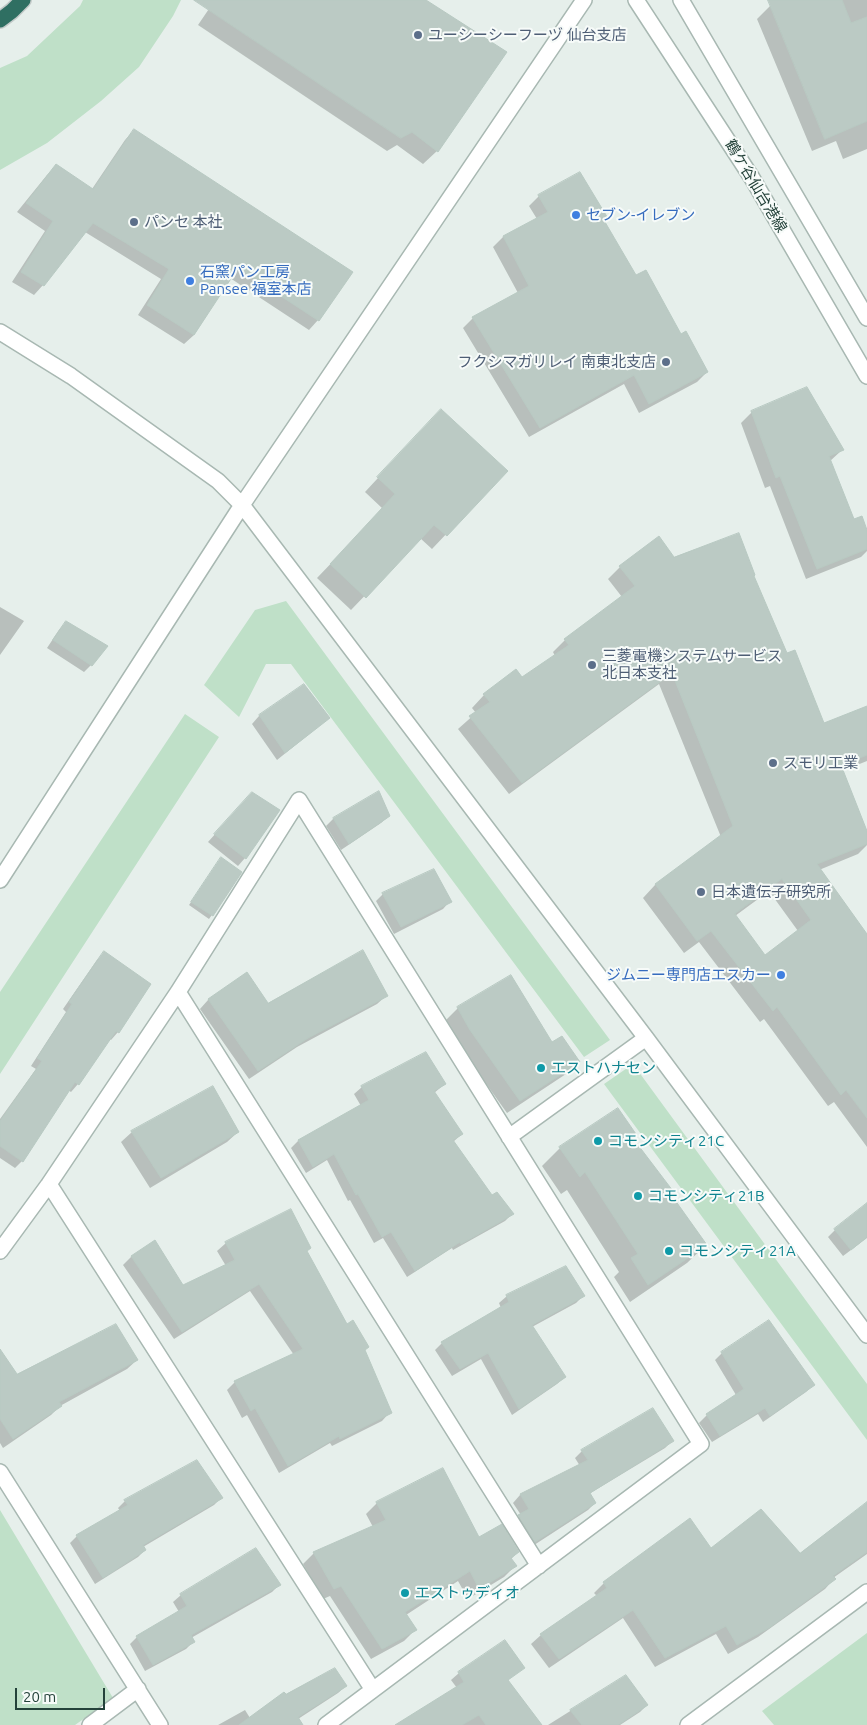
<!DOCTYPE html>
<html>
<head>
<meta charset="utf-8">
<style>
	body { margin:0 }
	#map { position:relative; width:867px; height:1725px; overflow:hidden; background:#e6efeb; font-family:Ubuntu,sans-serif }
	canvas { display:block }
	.scale { position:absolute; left:15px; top:1688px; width:90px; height:22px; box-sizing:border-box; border:2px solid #24423a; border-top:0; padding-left:6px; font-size:15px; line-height:18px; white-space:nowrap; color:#24423a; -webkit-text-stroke:4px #f7fbf9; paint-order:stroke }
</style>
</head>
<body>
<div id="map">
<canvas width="867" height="1725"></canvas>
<div class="scale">20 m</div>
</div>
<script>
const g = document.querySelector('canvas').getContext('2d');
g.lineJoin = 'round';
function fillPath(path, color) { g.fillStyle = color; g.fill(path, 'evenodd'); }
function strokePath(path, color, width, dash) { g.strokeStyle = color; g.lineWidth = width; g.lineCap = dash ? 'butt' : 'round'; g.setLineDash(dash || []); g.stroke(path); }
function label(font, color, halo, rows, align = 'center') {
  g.font = font + ' Ubuntu,"Noto Sans JP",sans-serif'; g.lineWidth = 4; g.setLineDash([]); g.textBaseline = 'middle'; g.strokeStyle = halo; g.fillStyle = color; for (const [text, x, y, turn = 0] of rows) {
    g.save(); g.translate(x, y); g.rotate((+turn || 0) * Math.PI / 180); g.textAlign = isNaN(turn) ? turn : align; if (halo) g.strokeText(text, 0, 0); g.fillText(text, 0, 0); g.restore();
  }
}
fillPath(new Path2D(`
	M83,0H181L173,16L139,67L101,101L47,143L0,170V68L27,56L80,6Z
	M286,601L610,1040L584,1057L291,664H266L239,717L204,685L255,610Z
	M185,714L219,737L0,1074V992Z
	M633,1064L867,1384V1440L604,1084Z
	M0,1510L113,1698L75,1725H0Z
	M867,1633V1725H774L762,1711Z`), '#bfe0c8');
fillPath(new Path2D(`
	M215,0H424L437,151L423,164L397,145L387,151L198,25Z
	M770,0H867V149L843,159L836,141L812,151L757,19L771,5Z
	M134,130L318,320L309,330L230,278L194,335L184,344L138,315L161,279L85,232L43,285L34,295L12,282L45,231L17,212L47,175L56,166L92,189L125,140Z
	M539,196L607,220L604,223L636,277L707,372L697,382L639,413L624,384L529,437L463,328L473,318L518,293L493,247L503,237L537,219L529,206Z
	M752,412L842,450L829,462L853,521L867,533V551L861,557L806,579L770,486L765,488L741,423Z
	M427,425L506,471L432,549L420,538L351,610L317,578L383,509L365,492Z
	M674,558L753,576L786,654L823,724L867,707V761L842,771L867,834V845L858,854L819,870L867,936V1147L834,1102L828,1106L764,1019L760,1022L699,942L684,953L643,898L655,885L721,837L659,684L509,794L458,729L476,713L472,708L484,695L515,671L522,679L555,656L553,652L565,640L622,597L608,579L620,567ZM769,891L798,931L765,957L735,916Z
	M0,607L24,621L0,655Z
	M66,622L91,665L84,672L47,648L59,630Z
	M304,686L329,718L277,760L252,724L259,716Z
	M245,801L279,811L245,858L238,866L208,842Z
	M389,816L381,823L341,850L326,826L333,819Z
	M218,862L241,873L209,919L189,905Z
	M383,894L450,901L443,909L394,934L376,901Z
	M104,953L118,1032L111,1040L110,1039L78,1084L71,1092L68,1090L22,1161L15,1168L0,1158V1119L36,1069L31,1066L66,1012L63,1009L97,960Z
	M247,974L267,1005L386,996L377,1004L297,1047L249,1079L200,1009L208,1000Z
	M510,977L552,1043L578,1062L566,1074L507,1113L457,1043L445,1021L458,1008Z
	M445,1084L434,1093L462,1134L453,1142L492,1197L512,1214L505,1221L453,1250L452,1248L407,1277L383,1238L374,1243L350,1200L348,1201L327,1160L306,1173L291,1148L298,1141L361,1106L354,1094L362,1087Z
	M132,1132H238L227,1142L150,1188L121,1142Z
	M630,1138L706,1245L687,1263L630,1302L614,1277L619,1272L567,1190L561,1194L542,1166L560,1148Z
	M867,1207V1238L843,1256L828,1237L835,1230Z
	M154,1242L183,1287L226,1266L217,1251L226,1243L306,1252L346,1325L364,1350L390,1412L382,1421L332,1446L330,1443L279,1473L247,1415L242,1418L227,1390L235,1382L294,1355L250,1291L174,1339L123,1265L131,1257Z
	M507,1296H583L576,1303L532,1327L565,1377L557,1384L512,1415L481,1359L452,1376L435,1350L442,1343L501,1308L499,1303Z
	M0,1351L17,1376L137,1360L127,1369L60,1406L51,1415L3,1448L0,1443Z
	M722,1353L813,1385L806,1392L763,1422L758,1414L712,1442L699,1423L707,1415L736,1395L715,1360Z
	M672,1441L665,1448L589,1494L595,1503L588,1510L528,1549L511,1523L521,1515L513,1503L520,1495L580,1466L575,1458L582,1451Z
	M221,1498L214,1505L143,1547L145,1550L138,1557L95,1584L70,1543L77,1536L120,1511L118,1508L125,1501Z
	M377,1503L518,1552L511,1559L515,1566L504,1577L468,1599L458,1581L406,1615L415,1630L404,1641L371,1659L330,1596L323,1599L303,1564L314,1553L373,1527L366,1514Z
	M867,1504V1554L833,1578L834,1579L825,1589L758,1637L728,1654L716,1634L655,1667L623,1618L549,1668L531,1644L541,1635L597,1596L594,1593L604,1583L690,1520L710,1550L800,1554Z
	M279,1585L272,1592L191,1638L193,1642L186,1649L145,1671L130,1644L137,1637L179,1612L173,1602L181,1595Z
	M523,1667L507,1681L540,1725H399L457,1688L451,1680L459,1673Z
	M626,1676L647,1705L640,1712L620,1725H548Z
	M346,1686L338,1693L298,1719L297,1725H218L245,1710L250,1718L285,1696Z`), '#0003');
const building = new Path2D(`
	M194,0H426L507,52L438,152L412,132L401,138Z
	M768,0H842L851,23L867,17V121L825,139Z
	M134,129L353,272L319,321L238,268L194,335L147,305L169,269L93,223L44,286L21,272L53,221L26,203L56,164L93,189Z
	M580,172L609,220L605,222L636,275L646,270L681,334L686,331L708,372L649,404L634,375L540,428L472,317L529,286L503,236L548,212L538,195Z
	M807,387L844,450L829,456L854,519L862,516L867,530V549L817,569L780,476L776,478L751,411Z
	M441,409L508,471L447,536L434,525L366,598L330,564L395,494L377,477Z
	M739,533L755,575L754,576L787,653L795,650L824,723L867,706V755L841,765L867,831V844L817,864L867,934V1118L846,1090L841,1095L777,1007L773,1011L711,931L697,941L655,884L733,826L672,673L522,783L469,716L490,702L483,694L516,669L522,677L569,645L564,639L635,586L619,566L659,536L674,557ZM782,879L811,920L765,955L735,914Z
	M66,621L108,646L92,666L53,640Z
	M304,684L330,718L285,753L259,715Z
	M379,791L390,816L349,844L333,818Z
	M252,792L280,810L246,859L214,834Z
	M221,857L242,872L213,916L191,902Z
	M434,869L452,902L401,927L382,893Z
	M363,950L388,996L308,1038L258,1071L208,999L247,972L268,1003Z
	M104,951L151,984L119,1033L116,1031L79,1085L75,1082L23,1162L0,1146V1121L42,1061L37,1058L72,1004L69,1002Z
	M511,975L552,1042L562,1036L580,1062L520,1101L470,1030L457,1007Z
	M426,1052L446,1084L434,1091L463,1134L453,1140L492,1195L497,1192L514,1214L461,1244L460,1242L415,1271L391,1232L382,1237L358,1194L356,1195L334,1154L313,1167L298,1140L369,1100L361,1086Z
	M213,1086L239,1132L161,1178L131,1131Z
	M618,1108L636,1134L632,1137L673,1191L670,1193L707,1245L648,1285L631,1258L638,1254L585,1172L580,1177L559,1147Z
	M867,1203V1237L851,1250L834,1229Z
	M291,1209L311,1248L307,1251L347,1324L353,1320L369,1347L365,1350L392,1413L340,1439L339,1436L288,1466L255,1408L251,1411L234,1381L303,1349L259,1284L182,1332L131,1256L155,1240L183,1285L235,1260L225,1242Z
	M566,1266L585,1296L532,1325L566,1377L519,1409L488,1353L460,1369L441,1342L509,1302L506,1295Z
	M769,1320L815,1385L770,1416L765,1408L720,1436L706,1414L744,1389L721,1352Z
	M116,1324L138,1360L59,1402L62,1406L13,1439L0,1419V1349L17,1374Z
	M653,1408L674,1441L590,1493L596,1503L535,1542L518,1515L529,1509L520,1494L588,1460L581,1450Z
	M197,1460L223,1498L143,1545L146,1550L103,1578L76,1535L128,1505L124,1500Z
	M443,1468L479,1537L502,1524L519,1552L511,1558L517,1566L479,1589L470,1571L405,1612L417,1630L382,1649L341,1586L334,1589L313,1552L386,1520L376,1502Z
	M867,1502V1552L833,1576L836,1579L769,1628L737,1645L726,1626L665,1658L633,1610L559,1659L540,1634L607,1588L603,1582L690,1518L711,1548L761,1509L800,1553Z
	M256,1548L281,1585L191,1635L195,1642L153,1665L136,1636L187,1606L180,1594Z
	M505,1640L525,1668L508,1680L542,1725H486L479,1715L462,1725H395L464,1682L458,1672Z
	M335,1668L347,1686L298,1717L303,1725H239L284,1692L286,1694Z
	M626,1675L648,1705L618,1725H582L570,1710Z`);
fillPath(building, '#bbcac4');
strokePath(building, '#b8c9c2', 1);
const minor = new Path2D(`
	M636,0L752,178L867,376
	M681,0L867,318
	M0,332L71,376L218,481L242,505L646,1038L867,1335
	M0,880L242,505L584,0
	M178,992L539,1566
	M509,1137L646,1038
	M49,1184L373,1690
	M0,1251L49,1184L178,992L299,800L701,1444L326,1725
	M0,1472L160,1725
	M90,1725L138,1689
	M688,1725L867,1592`);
const highway = new Path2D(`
	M0,20L12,11L23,0`);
strokePath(minor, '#a8b8b2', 18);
strokePath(highway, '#c2cac8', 18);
strokePath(minor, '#fff', 15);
strokePath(highway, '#2f6f62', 15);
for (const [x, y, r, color] of [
	[418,35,5,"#5c6f8a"],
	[576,215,5,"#3f7fe0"],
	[134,222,5,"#5c6f8a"],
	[190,281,5,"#3f7fe0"],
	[666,362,5,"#5c6f8a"],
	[592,665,5,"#5c6f8a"],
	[773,763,5,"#5c6f8a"],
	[701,892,5,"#5c6f8a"],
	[781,975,5,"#3f7fe0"],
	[541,1068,5,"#0f9aa8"],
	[598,1141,5,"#0f9aa8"],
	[638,1196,5,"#0f9aa8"],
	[669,1251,5,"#0f9aa8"],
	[405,1593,5,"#0f9aa8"]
]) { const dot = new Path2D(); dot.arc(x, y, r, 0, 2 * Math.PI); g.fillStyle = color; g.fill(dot); strokePath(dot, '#f7fbf9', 2); }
label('15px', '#4e5e75', '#f7fbf9', [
	["ユーシーシーフーヅ 仙台支店",428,35],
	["パンセ 本社",144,222],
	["フクシマガリレイ 南東北支店",656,362,"right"],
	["三菱電機システムサービス",602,656],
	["北日本支社",602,673],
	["スモリ工業",783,763],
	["日本遺伝子研究所",711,892]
], 'left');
label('15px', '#24423a', '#f7fbf9', [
	["鶴ケ谷仙台港線",756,186,59]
]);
label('15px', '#366cbe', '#f7fbf9', [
	["セブン-イレブン",586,215],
	["石窯パン工房",200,272],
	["Pansee 福室本店",200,289],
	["ジムニー専門店エスカー",771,975,"right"]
], 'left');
label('15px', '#0d838f', '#f7fbf9', [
	["エストハナセン",551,1068],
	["コモンシティ21C",608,1141],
	["コモンシティ21B",648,1196],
	["コモンシティ21A",679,1251],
	["エストゥディオ",415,1593]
], 'left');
</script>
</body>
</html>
